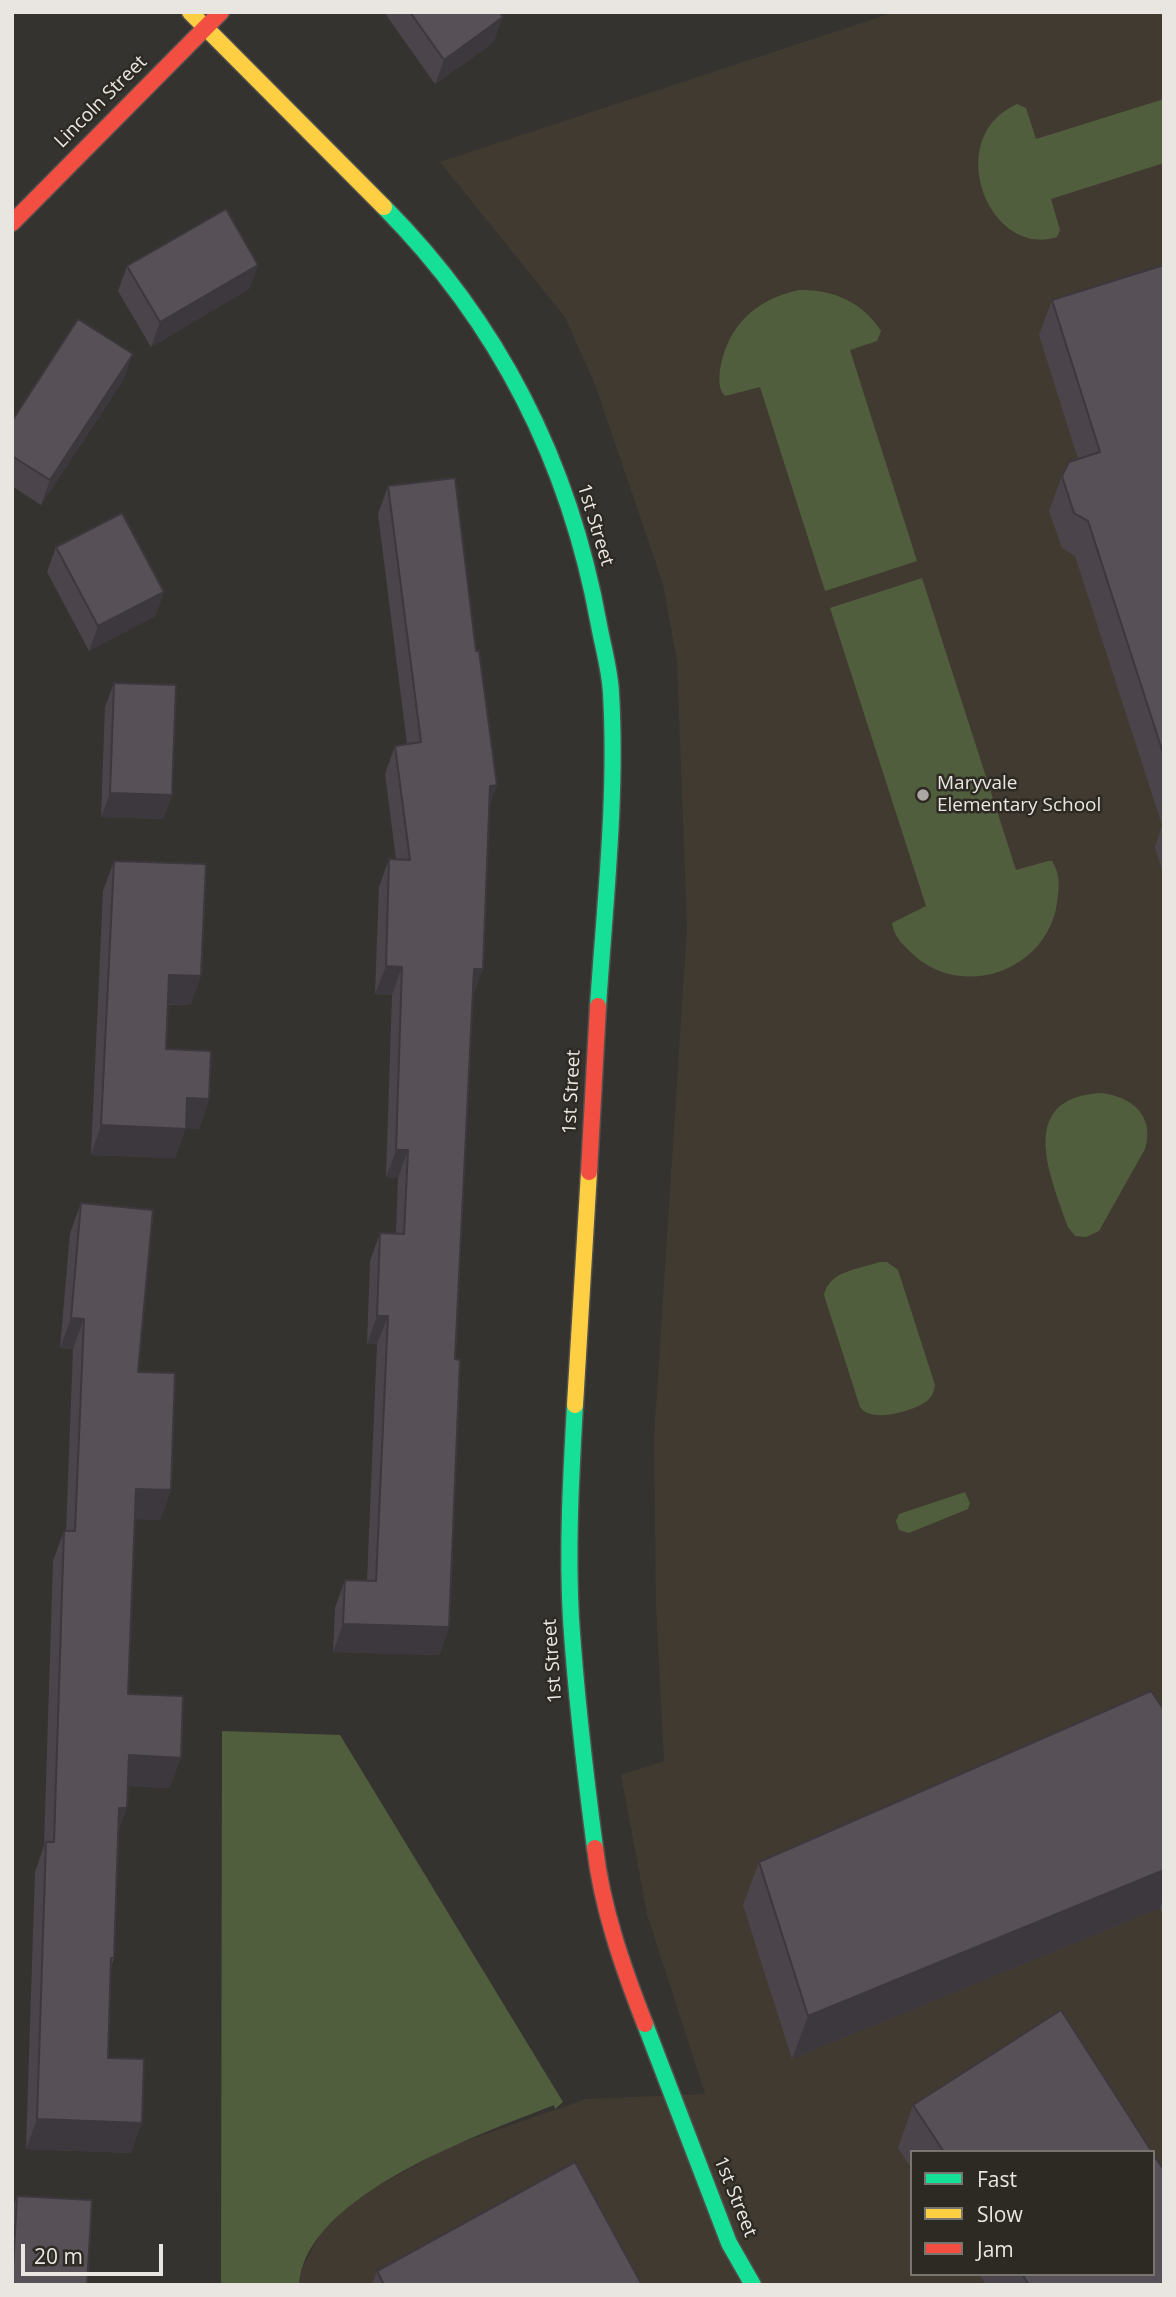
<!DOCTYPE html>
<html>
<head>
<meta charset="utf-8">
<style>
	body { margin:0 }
	#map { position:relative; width:1176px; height:2297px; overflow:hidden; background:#353330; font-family:"Open Sans",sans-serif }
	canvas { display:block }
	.frame { position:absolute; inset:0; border:14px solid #e9e6e2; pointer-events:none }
	.legend { position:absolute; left:910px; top:2150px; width:245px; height:126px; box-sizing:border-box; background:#2d2a24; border:2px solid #787570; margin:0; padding:9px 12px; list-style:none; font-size:21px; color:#e9e6e2 }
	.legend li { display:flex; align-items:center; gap:14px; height:35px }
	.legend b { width:35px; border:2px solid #787570 }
	.scale { position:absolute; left:21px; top:2244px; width:142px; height:32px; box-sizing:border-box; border:4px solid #e9e6e2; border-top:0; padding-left:9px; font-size:21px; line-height:24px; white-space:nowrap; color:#e9e6e2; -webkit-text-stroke:5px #2d2a24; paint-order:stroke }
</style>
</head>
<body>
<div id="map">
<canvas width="1176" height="2297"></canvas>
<div class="frame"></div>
<ul class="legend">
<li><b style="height:9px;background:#16e098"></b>Fast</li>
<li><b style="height:9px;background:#ffcf43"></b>Slow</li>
<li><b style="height:9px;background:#f24e42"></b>Jam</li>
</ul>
<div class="scale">20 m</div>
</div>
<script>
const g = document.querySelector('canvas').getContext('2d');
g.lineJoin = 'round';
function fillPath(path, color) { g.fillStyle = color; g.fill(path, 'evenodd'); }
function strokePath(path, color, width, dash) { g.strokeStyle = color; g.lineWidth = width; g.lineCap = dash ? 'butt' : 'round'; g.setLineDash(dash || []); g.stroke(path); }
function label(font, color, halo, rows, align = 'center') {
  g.font = font + ' "Open Sans",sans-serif'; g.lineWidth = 5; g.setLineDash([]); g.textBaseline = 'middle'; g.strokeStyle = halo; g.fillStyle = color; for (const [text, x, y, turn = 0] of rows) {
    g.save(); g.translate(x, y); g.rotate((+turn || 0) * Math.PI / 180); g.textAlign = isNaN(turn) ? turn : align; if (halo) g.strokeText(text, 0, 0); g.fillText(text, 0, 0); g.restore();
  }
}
fillPath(new Path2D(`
	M895,12H1164V2285H299L300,2272L321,2233L355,2198L451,2146L586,2099L705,2094L647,1914L621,1775L664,1761L656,1606L654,1438L687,928L677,661L663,584L596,387L565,317L440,162ZM912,2152H1153V2274H912Z`), '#413a30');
fillPath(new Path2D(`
	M1164,99V163L1051,199L1060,230L1057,237C989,259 941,138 1017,104L1026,108L1036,139Z
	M799,290C832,289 863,302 881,331L877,341L850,350L917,561L825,591L760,387L725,396C718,389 719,379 720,370C727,326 756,299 799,290Z
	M922,578L1016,870L1048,861H1052C1061,875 1059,888 1057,903C1048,968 967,1000 916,957C905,947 894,938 892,923L926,906L830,608Z
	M1102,1093C1133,1097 1155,1117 1145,1149L1099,1231L1086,1237L1075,1236L1068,1227C1051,1178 1014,1097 1102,1093Z
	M880,1262H887L898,1270L935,1385C934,1391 933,1395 928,1400C915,1411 871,1424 860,1407L824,1295C829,1271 859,1269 880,1262Z
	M965,1492L970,1503L968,1509L909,1533L899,1530L896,1521L899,1514Z
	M222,1731L340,1735L563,2102L555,2109L554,2105C482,2134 305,2194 299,2285H221Z`), '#515e3d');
const fast = new Path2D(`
	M384,207C499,323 570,465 599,625C603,647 610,670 611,693C617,797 605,902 598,1006
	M575,1405C571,1476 567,1548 571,1619C576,1696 585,1772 595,1848
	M645,2024L729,2243L753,2285`);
const slow = new Path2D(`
	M190,12L384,207
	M575,1405L589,1172`);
const jam = new Path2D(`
	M12,223L221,12
	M589,1172L598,1006
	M595,1848C602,1908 623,1968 645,2024`);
strokePath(fast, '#52504d', 19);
strokePath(slow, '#52504d', 19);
strokePath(jam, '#52504d', 19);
strokePath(fast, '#16e098', 16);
strokePath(slow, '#ffcf43', 16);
strokePath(jam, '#f24e42', 16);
fillPath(new Path2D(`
	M384,12H499L494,42L435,84Z
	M258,265L249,289L151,347L118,291L127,266Z
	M1164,265V877L1155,847L1162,825L1075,556L1062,548L1049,511L1062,476L1078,459L1039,335L1052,300Z
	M124,379L41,505L12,486V421Z
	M388,486L476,651L497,785L489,806L473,997L455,1359L449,1627L439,1655L333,1652L335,1608L345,1580L367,1581L377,1344H367L370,1261L380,1233L396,1234L398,1178L386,1177L392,995L375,994L379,887L389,859H396L385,774L395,746L407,744L378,514Z
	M56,547L164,592L155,616L89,651L47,572Z
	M114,683L172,795L163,819L101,817L105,707Z
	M114,861L191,1005H168L166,1049L209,1099L199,1129L186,1128L175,1158L91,1155L103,891Z
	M81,1203L138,1372L171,1490L160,1520L135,1519L128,1694L170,1788L128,1786L119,1831L114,1958L111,1968L108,2058L131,2153L26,2149L35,1872L44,1846L53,1561L64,1531H66L73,1349L60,1348L70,1233Z
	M1164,1710V1918L1160,1908L792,2059L743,1905L759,1862Z
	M913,2105L1152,2152H912V2169L898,2148Z
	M17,2196L12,2285V2210Z
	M377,2271L642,2285H372Z
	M979,2274H1153L1164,2285H986Z`), '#4b454b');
fillPath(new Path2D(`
	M503,17L494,42L435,84L444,60Z
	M258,265L249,289L151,347L160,322Z
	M133,354L124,379L41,505L50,480Z
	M164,592L155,616L89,651L98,626Z
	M497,785L487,813L490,786Z
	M110,793L172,795L163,819L101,817Z
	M386,966L402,967L392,995L375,994Z
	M474,969H483L473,997Z
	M169,975L201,976L191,1005L159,1004Z
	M187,1098L209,1099L199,1129L177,1128Z
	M101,1125L186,1129L175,1158L91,1155Z
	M396,1150H408L398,1178L386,1177Z
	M377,1316H388L377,1344H367Z
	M71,1318L84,1319L73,1349L60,1348Z
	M136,1489L171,1490L160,1520L125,1519Z
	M343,1624L449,1627L439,1655L333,1652Z
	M129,1755L181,1758L170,1788L118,1786Z
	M119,1808H127L116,1838Z
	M1164,1870V1897L1160,1908L792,2059L808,2016Z
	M37,2119L142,2123L131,2153L26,2149Z`), '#3d383d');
const building = new Path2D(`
	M410,12H499L503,17L444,60Z
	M226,209L258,265L160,322L127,266Z
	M1164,265V756L1088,521L1074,513L1062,476L1069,462L1100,452L1052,300Z
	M78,319L133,354L50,480L12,456V421Z
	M455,478L476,651H479L497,785L490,786L483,969H474L455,1359L460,1360L449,1627L343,1624L345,1580L376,1581L388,1316H377L380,1233L404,1234L408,1150H396L402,967L386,966L389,859L410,860L395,746L421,742L388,486Z
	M122,513L164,592L98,626L56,547Z
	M114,683L176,685L172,795L110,793Z
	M114,861L206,864L201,976L169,975L166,1049L211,1051L209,1099L187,1098L186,1129L101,1125Z
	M81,1203L153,1210L138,1372L175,1373L171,1490L136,1489L128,1694L183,1696L181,1758L129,1755L127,1808H119L114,1958H111L108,2058L144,2059L142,2123L37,2119L46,1842H54L64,1531H75L84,1319L71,1318Z
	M1151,1691L1164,1710V1870L808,2016L759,1862Z
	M1061,2010L1152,2152H944L913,2105Z
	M1153,2154L1164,2170V2285H1029L1022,2274H1153Z
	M575,2162L642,2285H384L377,2271Z
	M17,2196L92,2200L87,2285H12Z`);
fillPath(building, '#575057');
strokePath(building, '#3d383d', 2);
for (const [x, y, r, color] of [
	[923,795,7,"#aaa7a4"]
]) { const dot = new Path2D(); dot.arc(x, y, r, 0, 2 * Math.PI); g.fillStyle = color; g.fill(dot); strokePath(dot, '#2d2a24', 2.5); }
label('19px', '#e9e6e2', '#2d2a24', [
	["Lincoln Street",101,102,-45],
	["1st Street",595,525,73],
	["1st Street",572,1092,-87],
	["1st Street",553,1661,-94],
	["1st Street",735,2197,68]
]);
label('19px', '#e9e6e2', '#2d2a24', [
	["Maryvale",937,784],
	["Elementary School",937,806]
], 'left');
</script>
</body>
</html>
